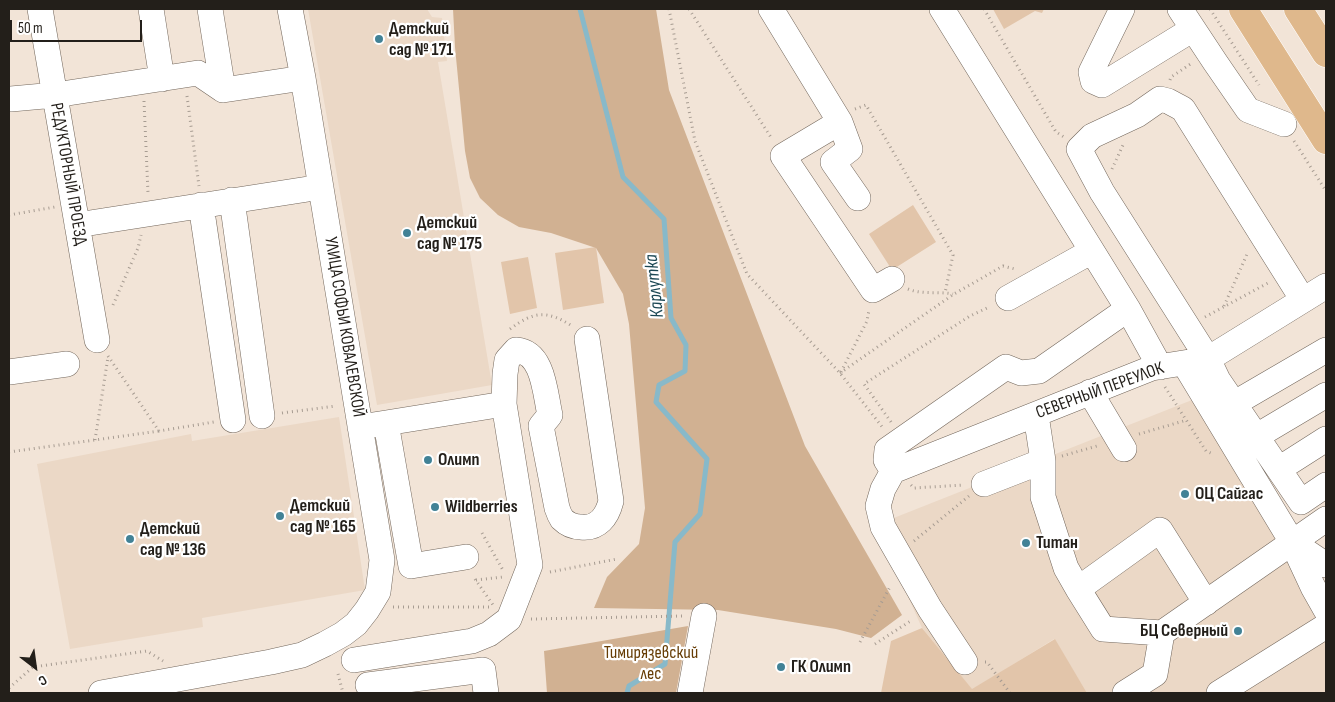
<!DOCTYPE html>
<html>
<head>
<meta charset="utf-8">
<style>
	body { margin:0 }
	#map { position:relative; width:1335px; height:702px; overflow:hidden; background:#f2e4d7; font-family:"Sofia Sans Condensed",sans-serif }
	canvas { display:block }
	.frame { position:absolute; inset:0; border:10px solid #231f1a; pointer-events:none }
	.north { position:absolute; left:10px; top:642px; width:50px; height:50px; -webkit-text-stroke:4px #fff; paint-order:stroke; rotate:150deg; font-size:14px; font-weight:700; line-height:20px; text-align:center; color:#231f1a }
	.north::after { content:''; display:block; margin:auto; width:18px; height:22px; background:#231f1a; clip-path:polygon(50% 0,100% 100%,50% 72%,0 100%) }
	.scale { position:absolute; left:10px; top:20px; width:132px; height:22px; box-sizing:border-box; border:2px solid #231f1a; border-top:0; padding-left:6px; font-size:15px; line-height:18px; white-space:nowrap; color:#231f1a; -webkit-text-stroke:4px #fff; paint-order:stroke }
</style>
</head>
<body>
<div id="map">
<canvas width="1335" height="702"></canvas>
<div class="frame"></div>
<div class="north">С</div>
<div class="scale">50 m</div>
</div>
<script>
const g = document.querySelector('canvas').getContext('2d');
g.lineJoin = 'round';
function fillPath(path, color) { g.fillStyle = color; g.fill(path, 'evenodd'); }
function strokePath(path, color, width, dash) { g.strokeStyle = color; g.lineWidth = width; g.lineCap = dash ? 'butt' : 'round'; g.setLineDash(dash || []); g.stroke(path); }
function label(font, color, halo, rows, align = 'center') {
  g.font = font + ' "Sofia Sans Condensed",sans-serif'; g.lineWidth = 4.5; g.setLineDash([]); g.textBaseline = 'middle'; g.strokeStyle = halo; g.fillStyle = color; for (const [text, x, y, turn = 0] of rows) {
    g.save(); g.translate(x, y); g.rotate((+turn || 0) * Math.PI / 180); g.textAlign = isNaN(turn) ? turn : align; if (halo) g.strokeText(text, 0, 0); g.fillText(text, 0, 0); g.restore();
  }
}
fillPath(new Path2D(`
	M308,9H427L432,17L442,18L447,61L438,62L492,385L377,405Z
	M1192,400L1326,604V693H1087L1054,639L972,690L922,628L876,525Z
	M339,417L365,590L202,618L203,627L70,649L37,464L191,434L192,441Z`), '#ebd8c6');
fillPath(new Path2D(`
	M993,9H1044L1042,13L1035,11L1004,29Z
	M913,205L936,242L892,270L869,234Z
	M596,247L604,303L563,310L555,253Z
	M528,257L537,308L510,314L501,262Z
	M922,628L972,689L1055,639L1087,693H881L891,641Z`), '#e2c5aa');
fillPath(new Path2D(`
	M453,9H656L669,90L805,446L902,615L871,638L836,629L718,610L594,608L607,577L639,544L645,508L629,324L623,294L596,248L551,233L519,227L498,215L480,198L470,178L465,151L455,47Z
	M688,626L676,693H547L544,651Z`), '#d1b192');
strokePath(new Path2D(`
	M580,9L623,177L664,219L671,318L686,345L685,371L659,385L656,402L707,459L700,514L675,542L665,664L629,686L627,693`), '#88b9c9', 5);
const minor = new Path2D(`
	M40,9L97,340
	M151,9L162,79
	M210,9L223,90
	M771,9L840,122L783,156L873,290L892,279
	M942,9L1128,309L1160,367
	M1122,9L1091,72L1093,81L1102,85L1193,29
	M1180,9L1215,62L1248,110L1284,124
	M11,99L55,95L198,73L223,90L303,78
	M840,122L850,149L833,162L858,198
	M232,200L262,416
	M201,205L233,420
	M77,225L321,187
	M1008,298L1092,251
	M1303,300L1183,109L1168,101L1160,99L1137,115L1092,136L1079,149L1102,192L1208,359L1218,380L1301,502L1326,485
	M1184,363L1292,542L1313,587L1326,610
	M9,372L67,364
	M1090,392L1124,449
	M1235,403L1326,350
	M1036,415L1043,461V497L1066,568L1078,589
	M386,423L504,404
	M360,427L386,423L411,566L466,557
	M1257,436L1326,395
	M1279,469L1326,439
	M893,471L1152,368L1208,359L1326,286
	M893,471L886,460L887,450L1006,367L1021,373L1039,371L1128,309
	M893,471L883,489L878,506L883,527L930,609L965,662
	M984,484L1043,461
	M1292,542L1326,565
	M1162,633L1103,629L1078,589L1160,530L1206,603
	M354,660L472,641L489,634L509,619L530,565L504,404L505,374L507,360L516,350C544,352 545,394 550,415L541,426L557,508C558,511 560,516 562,519C567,524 574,527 581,527C598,529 607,517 611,501L587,339
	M368,685L483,670L486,693
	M101,693L271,662L302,655L325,644L343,634L356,624L367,610L378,592L382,560L303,78L290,9
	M690,693L704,616
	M1125,693L1155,674L1162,633L1326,519
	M1219,693L1326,626`);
const major = new Path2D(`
	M1243,9L1326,140
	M1298,9L1326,53`);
strokePath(minor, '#73675c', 26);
strokePath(major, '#fff', 29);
strokePath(new Path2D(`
	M669,9L695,141L747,274L840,373L883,428
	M689,9L772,139
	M984,9L1056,132L1064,137
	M1210,9L1259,85
	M1170,80L1171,77L1192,63
	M187,96L199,186
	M144,101L148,193
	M855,109L866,105L953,255L945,293
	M1294,141L1326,191
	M1112,169L1123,145
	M9,215L55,207
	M908,289C923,295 937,291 953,294
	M113,305L138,248L141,235
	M1224,306L1248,252
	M1205,317L1268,283
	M510,329C534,311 547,310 572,326
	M108,356L159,431L214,422
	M841,372L867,321L869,310
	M840,373L954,294L1003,266L1015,269
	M1165,387L1206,451L1213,454
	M282,413L336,406
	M891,422L864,384L970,316L989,307
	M1139,434L1187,420
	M95,440L108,357
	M9,452L159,431
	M1062,456L1097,446
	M911,485L914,488L964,485
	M482,533L504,572
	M914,541L969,496
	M550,572L617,559
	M475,579L493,605
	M476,580L503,577
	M393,607H490
	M531,619L683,616
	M860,642L891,585
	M875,644L912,620
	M985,662H987L1010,693
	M338,674L343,693
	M9,688L33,667L147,651L163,661`), '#a79c92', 3, [1, 4]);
strokePath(minor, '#fff', 25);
strokePath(major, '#dfb88c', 28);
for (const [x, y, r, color] of [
	[379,39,5,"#428296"],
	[407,233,5,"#428296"],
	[428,460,5,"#428296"],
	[1185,494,5,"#428296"],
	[435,507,5,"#428296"],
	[280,516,5,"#428296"],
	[130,539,5,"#428296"],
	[1026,543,5,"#428296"],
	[1238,631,5,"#428296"],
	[781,667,5,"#428296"]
]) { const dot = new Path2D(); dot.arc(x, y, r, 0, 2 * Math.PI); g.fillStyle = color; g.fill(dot); strokePath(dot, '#fff', 2); }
label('bold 18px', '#231f1a', '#fff', [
	["Детский",389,29],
	["сад № 171",389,50],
	["Детский",417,223],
	["сад № 175",417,244],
	["Олимп",438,460],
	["ОЦ Сайгас",1195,494],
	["Детский",290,506],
	["сад № 165",290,527],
	["Wildberries",445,507],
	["Детский",140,529],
	["сад № 136",140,550],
	["Титан",1036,543],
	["БЦ Северный",1228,631,"right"],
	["ГК Олимп",791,667]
], 'left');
label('18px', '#231f1a', '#fff', [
	["РЕДУКТОРНЫЙ ПРОЕЗД",68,174,80],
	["УЛИЦА СОФЬИ КОВАЛЕВСКОЙ",344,327,81],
	["СЕВЕРНЫЙ ПЕРЕУЛОК",1100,391,-20]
]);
label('18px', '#663c04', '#fff', [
	["Тимирязевский",651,653],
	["лес",651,674]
]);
label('italic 19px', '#1b4753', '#fff', [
	["Карлутка",655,286,-96]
]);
</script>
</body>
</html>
